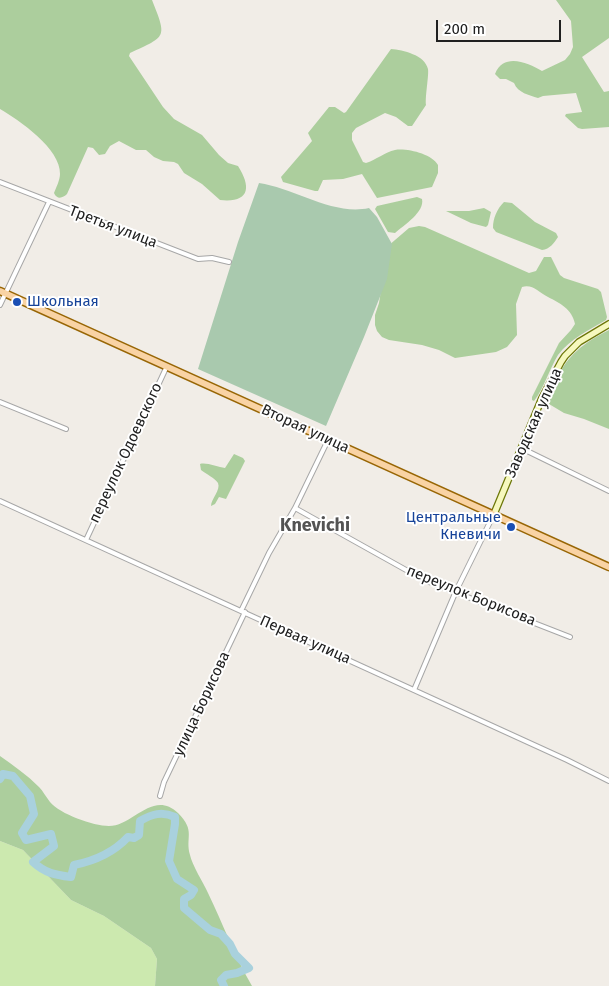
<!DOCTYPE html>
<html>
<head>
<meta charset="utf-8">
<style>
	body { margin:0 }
	#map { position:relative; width:609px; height:986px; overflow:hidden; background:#f1ede7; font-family:"Fira Sans",sans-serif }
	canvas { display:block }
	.scale { position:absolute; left:436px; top:20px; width:125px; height:22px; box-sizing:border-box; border:2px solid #202020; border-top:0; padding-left:6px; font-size:15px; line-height:18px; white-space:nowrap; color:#202020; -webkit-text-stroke:4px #fff; paint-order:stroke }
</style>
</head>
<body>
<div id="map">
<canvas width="609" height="986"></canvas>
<div class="scale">200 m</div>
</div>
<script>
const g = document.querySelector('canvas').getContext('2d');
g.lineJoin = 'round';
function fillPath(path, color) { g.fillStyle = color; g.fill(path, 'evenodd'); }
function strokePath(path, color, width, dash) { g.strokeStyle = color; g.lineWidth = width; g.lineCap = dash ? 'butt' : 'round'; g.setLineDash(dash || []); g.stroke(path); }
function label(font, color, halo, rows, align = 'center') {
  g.font = font + ' "Fira Sans",sans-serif'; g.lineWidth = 4; g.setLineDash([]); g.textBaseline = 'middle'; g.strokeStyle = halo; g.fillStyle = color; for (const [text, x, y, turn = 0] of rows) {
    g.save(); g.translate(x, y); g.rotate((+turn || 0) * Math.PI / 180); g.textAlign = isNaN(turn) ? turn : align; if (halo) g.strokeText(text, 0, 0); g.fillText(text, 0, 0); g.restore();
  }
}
fillPath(new Path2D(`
	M0,841L23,850L71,900L104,916L151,948L157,959L155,986H0Z`), '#cce9af');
fillPath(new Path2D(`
	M0,0H152C167,38 167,36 130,53L129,56L163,107L174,119L202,135L219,155L228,163L238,166C252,188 249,203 220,200L202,184L184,173L178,164L174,162L163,161L154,157L146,150H136L119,141L110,146L105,154L99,155L93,148L88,147L67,194C63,198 57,200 54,193C56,188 60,180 60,174C61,149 19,120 0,109Z
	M556,0H609V38L582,57L604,92L609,91V127L582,129L578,128L565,116L566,114L582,112L576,93L543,96L538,98C529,95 518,93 514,83L506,79H500L495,74C504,52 528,63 542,71L565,60L570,54L573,47L571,21Z
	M391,49C403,50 425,55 428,69C429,76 425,96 426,105L412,126H408L396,117L385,113L356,128L352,133V140L363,162L366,163C376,160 385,152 395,150C407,148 432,154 438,165V173L432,187L377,198L362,174L343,179L323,180L318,191H315L283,182L281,177L312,141L308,133L329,107H335L344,113L346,112Z
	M417,197L422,199C425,212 404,225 395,233L388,232L375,209L377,206Z
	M504,202L512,203L535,222L556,233L558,237C554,243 550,249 542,250L496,232L493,228C493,218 497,209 504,202Z
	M484,208L491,212L488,225L486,227L471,223L446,211H469Z
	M419,226L425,227L529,273L536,271L544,257H551L560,275L564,278L598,289L601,292L607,317L606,320C589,330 570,339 558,355C549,370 544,388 534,401L532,400V397L559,343L571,330L575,324C572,309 560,303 548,297C538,292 533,284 522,287L516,304L517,335L507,347L496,352L455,358L439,350L422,345L389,340L382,337L377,331L375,325V315L379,303L388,246L409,228Z
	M609,330V429L584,419L564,413L549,404C547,395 551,389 555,381C569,354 582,344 609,330Z
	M234,454L243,458L245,461L226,499L219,497L215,504L211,506C211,499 221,490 218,483C215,478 206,474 201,470L200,464C206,462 218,467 225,468Z
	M0,756C13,765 27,775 39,787C43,791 46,797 50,802C60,814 93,826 109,826C133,826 153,789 178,813C196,831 185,837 190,855C192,865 203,882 208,893C223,924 235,957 252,986H155L157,959L151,948L104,916L71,900L23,850L0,841Z`), '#acce9d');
fillPath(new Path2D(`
	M259,183C294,188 333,216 369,208L377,217L392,244L387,279L364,337L326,426L198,369L238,242Z`), '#a9c9ae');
strokePath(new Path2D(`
	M0,779L3,774L13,776L30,796L34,814L22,833L26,840L51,834L54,846L33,862C45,873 55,875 71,877L74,865C94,861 114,852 128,837L134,838L139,835L140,821C152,814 162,811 175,817V824L169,861L177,879L194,890L191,895L184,899V908L210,930L221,934L230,944L235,954L249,968L237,973L226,975L221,980L224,986`), '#a9d1dd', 8);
const street = new Path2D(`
	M0,182L198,259L212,258L229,262
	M0,305L49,202
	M0,402L66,429
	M521,448L609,491
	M0,501L567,760L609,781
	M295,508L424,580L570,637
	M86,540L167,366
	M241,611L269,553L295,508L328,440
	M414,690L456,591L494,514
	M160,796L164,782L245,612`);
const secondary = new Path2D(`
	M494,514L542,398L561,362L565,356L579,342L609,324`);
const primary = new Path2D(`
	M0,291L609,567`);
strokePath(street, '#a7a7a7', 6);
strokePath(secondary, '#6c7708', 8);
strokePath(primary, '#986605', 9);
strokePath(street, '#fff', 4);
strokePath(secondary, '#f6f8be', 5.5);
strokePath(primary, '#f9d3a4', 6);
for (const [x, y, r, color] of [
	[17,302,5,"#1a4fb4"],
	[511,527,5,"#1a4fb4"]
]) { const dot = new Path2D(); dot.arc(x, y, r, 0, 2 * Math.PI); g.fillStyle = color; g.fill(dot); strokePath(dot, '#fff', 2); }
label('15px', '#202020', '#fff', [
	["Третья улица",113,227,21],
	["Заводская улица",534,423,-66],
	["Вторая улица",305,429,25],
	["переулок Одоевского",126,453,-65],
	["переулок Борисова",471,596,22],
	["Первая улица",305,640,24],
	["улица Борисова",202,704,-65]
]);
label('15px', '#164399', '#fff', [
	["Школьная",27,302],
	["Центральные",501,518,"right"],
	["Кневичи",501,535,"right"]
], 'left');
label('bold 18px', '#535353', '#fff', [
	["Knevichi",315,526]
]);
</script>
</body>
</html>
